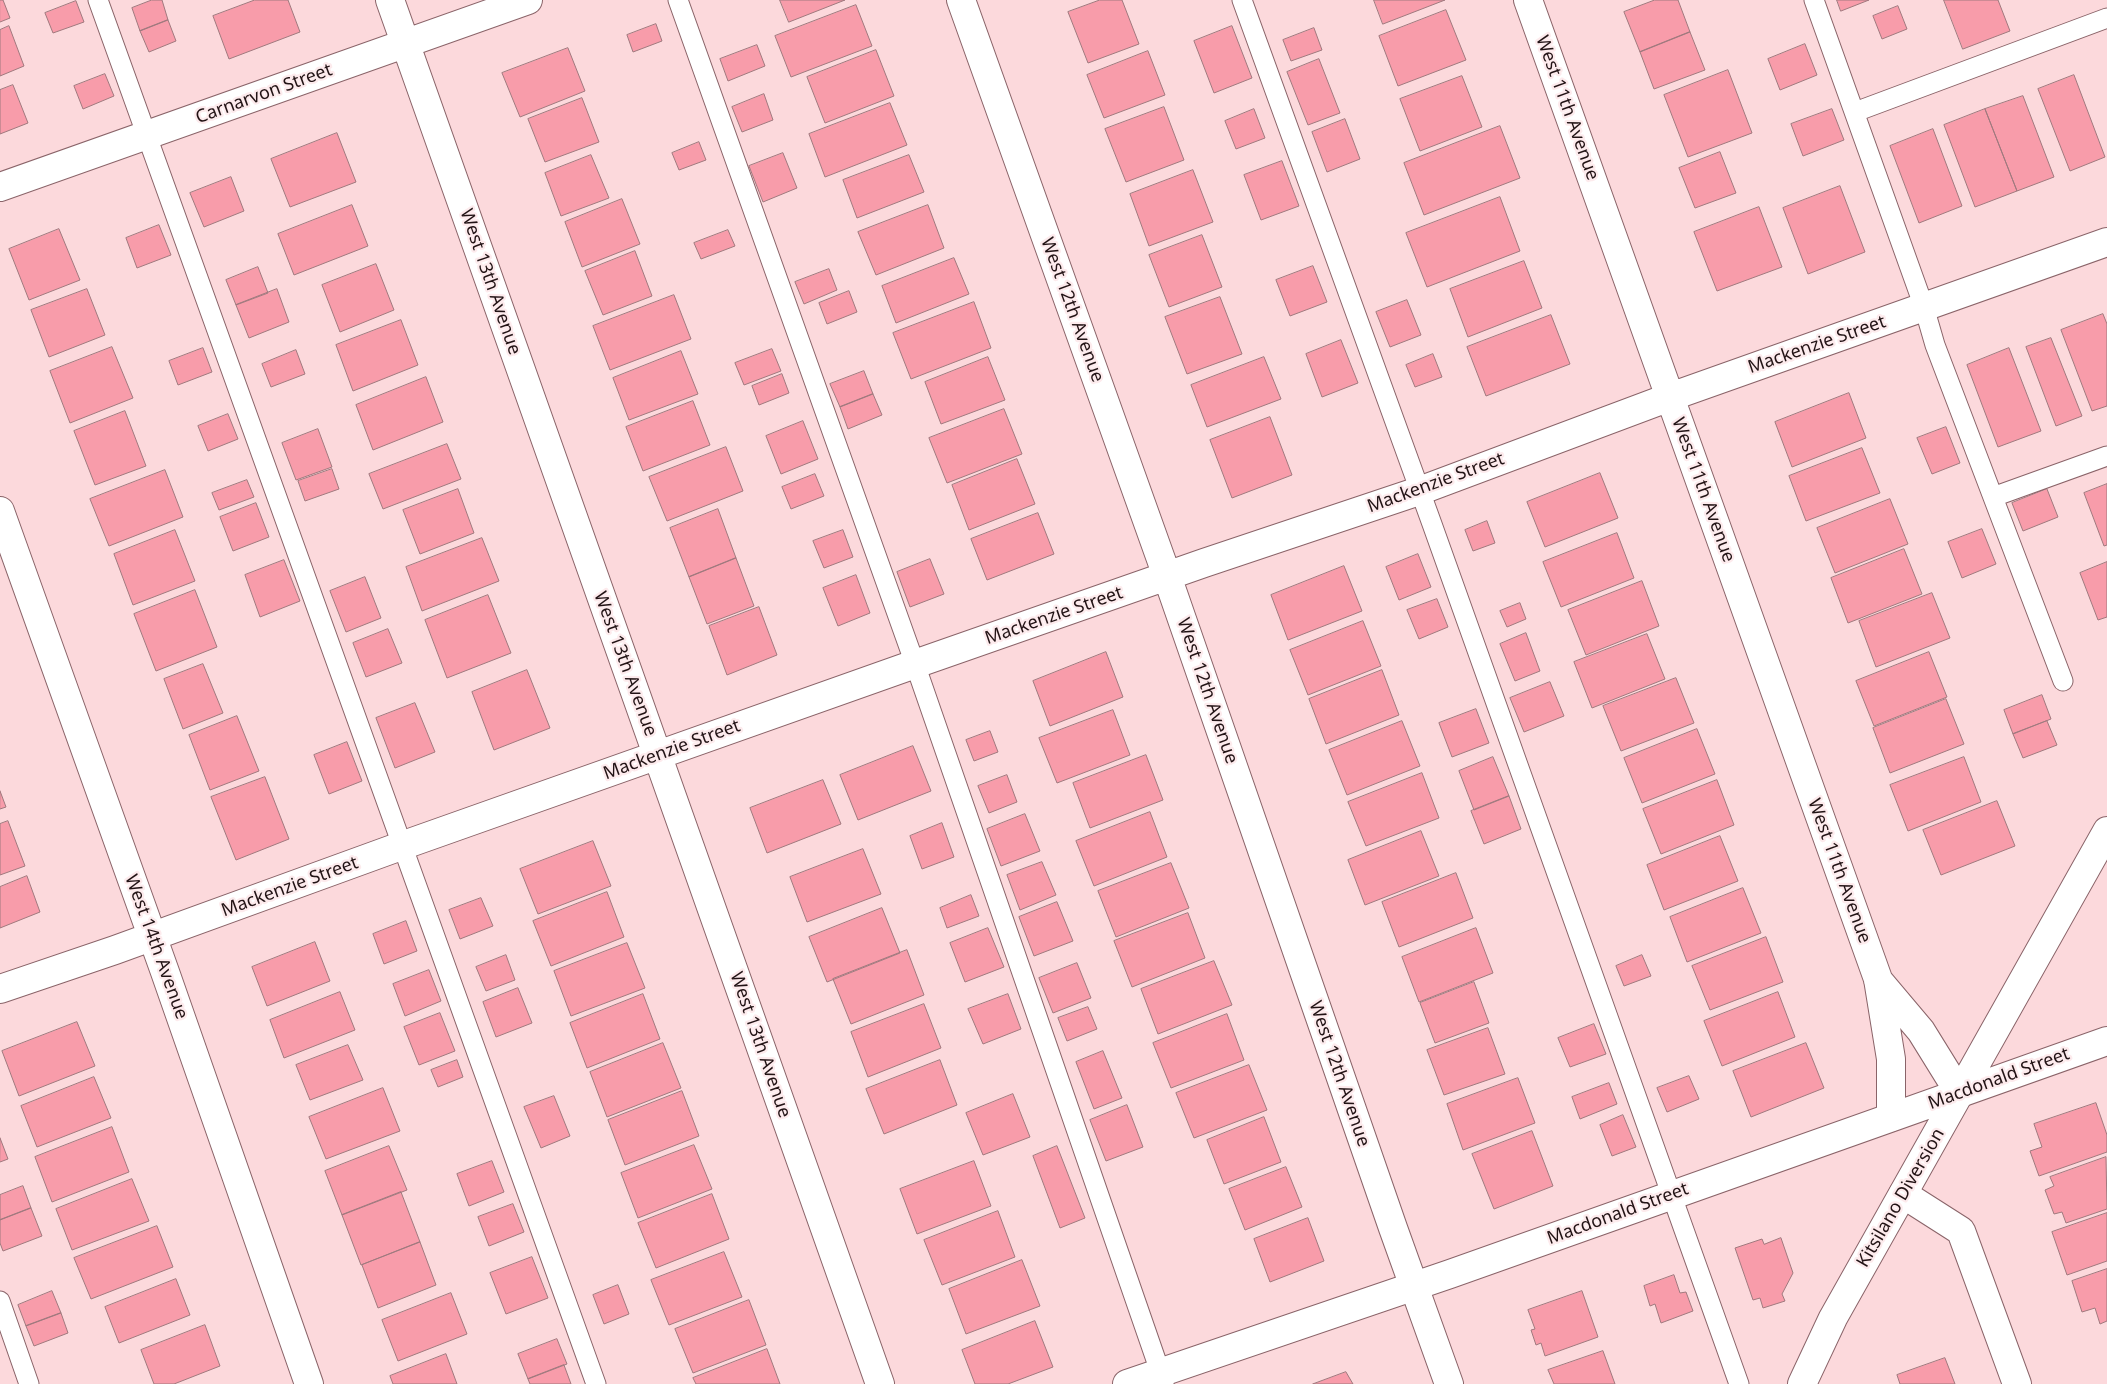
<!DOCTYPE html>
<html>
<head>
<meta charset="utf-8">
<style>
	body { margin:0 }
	canvas { display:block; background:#fcd9dc }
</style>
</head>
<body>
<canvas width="2107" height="1384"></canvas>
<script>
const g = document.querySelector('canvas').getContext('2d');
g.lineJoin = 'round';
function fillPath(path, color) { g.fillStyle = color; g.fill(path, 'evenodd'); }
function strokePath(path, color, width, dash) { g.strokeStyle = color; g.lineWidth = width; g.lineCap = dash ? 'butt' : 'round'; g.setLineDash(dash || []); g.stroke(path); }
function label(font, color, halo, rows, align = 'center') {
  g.font = font + ' "Noto Sans",sans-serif'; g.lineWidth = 4.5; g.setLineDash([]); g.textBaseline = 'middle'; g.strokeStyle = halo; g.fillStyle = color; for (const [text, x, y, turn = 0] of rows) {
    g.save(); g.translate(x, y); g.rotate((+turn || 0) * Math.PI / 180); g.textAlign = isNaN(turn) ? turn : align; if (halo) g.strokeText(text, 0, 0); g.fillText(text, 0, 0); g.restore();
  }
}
const building = new Path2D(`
	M0,0H3L10,18L0,22Z
	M152,0H162L168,20L140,31L132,8Z
	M255,0H288L300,32L229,59L213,16Z
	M780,0H845L789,22Z
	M1100,0H1122L1139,44L1088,63L1068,12Z
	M1374,0H1445L1383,24Z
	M1655,0H1678L1690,32L1640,52L1624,12Z
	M1837,0H1869L1841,11Z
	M1944,0H1998L2010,31L1963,49Z
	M76,1L84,22L53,33L45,13Z
	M856,5L872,46L791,77L775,36Z
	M1898,6L1907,29L1882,39L1873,16Z
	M1446,10L1466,60L1398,86L1379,36Z
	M168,20L176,41L149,52L140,31Z
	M656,24L662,41L633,52L627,35Z
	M9,26L24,66L0,76V30Z
	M1232,26L1252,78L1214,93L1194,41Z
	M1314,28L1322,50L1291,61L1283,40Z
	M1690,32L1705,70L1654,89L1640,52Z
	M1805,44L1817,75L1780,90L1768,59Z
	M757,45L765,66L728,81L720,59Z
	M568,48L585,91L520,117L502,73Z
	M876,50L894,96L825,123L807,77Z
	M1148,51L1165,95L1104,118L1087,75Z
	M1319,59L1340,113L1308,125L1287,72Z
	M1728,70L1752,133L1688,157L1664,95Z
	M105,74L114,96L83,109L74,86Z
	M2074,75L2105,157L2070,171L2038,89Z
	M1462,76L1482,127L1420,151L1400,99Z
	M13,85L28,123L0,134V90Z
	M764,94L773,120L742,132L732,107Z
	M2023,96L2054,177L2017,191L1985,109Z
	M582,98L599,142L545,162L528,119Z
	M890,103L907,145L825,177L809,134Z
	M1164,107L1184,160L1126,182L1105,129Z
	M1254,109L1265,138L1236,149L1225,121Z
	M1832,109L1844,140L1803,156L1791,124Z
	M1985,109L2017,191L1975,207L1944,125Z
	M1345,119L1360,159L1327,172L1312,132Z
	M1500,126L1520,178L1424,215L1404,163Z
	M1933,129L1962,206L1919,223L1890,146Z
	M337,133L356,182L290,207L271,159Z
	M699,142L706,160L679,170L672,153Z
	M1720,152L1736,193L1695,208L1679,168Z
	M783,153L797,188L763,202L749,166Z
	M591,155L609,198L561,216L545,173Z
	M909,155L924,192L857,218L843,180Z
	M1282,161L1299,206L1261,220L1244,175Z
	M1193,170L1213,222L1149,246L1130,194Z
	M231,177L244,211L204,227L190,193Z
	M1840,186L1865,252L1808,274L1783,208Z
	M1500,197L1520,251L1427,287L1406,233Z
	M622,199L640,244L582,267L565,222Z
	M352,205L368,246L294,275L278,234Z
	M928,205L944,248L876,275L858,232Z
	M1759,207L1782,267L1717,291L1694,232Z
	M159,225L171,255L137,268L126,238Z
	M59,229L80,280L29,300L9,249Z
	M728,230L735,246L701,259L694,243Z
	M1202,235L1222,287L1169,307L1149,255Z
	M635,251L652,296L603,315L585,271Z
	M954,258L969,294L896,323L882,286Z
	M1524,261L1542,308L1468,337L1450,289Z
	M376,264L394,310L340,332L322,285Z
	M1313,266L1327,302L1290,316L1276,280Z
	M258,267L268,293L236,305L226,280Z
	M829,269L837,290L804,304L795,282Z
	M87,289L105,335L49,357L31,310Z
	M277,289L289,322L249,338L236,305Z
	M849,291L857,312L827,324L819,303Z
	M674,295L691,339L610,370L593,326Z
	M1220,297L1242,354L1187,374L1165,317Z
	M1407,300L1421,335L1390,347L1376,312Z
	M974,302L991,348L911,379L893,333Z
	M2103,314L2107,324V406L2092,411L2061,330Z
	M1551,315L1570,364L1486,396L1467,347Z
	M401,320L418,365L353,391L336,345Z
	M2051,338L2082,416L2056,426L2026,347Z
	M1341,340L1358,383L1322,397L1306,354Z
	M112,347L133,398L70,423L50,371Z
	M203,348L212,372L178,385L169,361Z
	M2009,348L2041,431L1998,447L1967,365Z
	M772,349L781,371L744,385L735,363Z
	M296,350L305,374L271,387L262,364Z
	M681,351L698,394L629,420L613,378Z
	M1433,354L1442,377L1415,387L1406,365Z
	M988,357L1005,400L941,424L925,382Z
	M1264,357L1281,399L1207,427L1191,385Z
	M864,371L873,394L840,407L830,384Z
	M782,374L789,393L759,405L752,386Z
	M426,377L443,422L373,450L356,405Z
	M1849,393L1866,438L1792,467L1775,422Z
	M873,394L882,415L848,429L840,407Z
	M693,401L710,445L643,471L626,427Z
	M1004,409L1022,454L947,483L929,438Z
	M125,411L146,466L95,485L74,431Z
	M228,414L238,439L208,451L198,426Z
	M1270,417L1292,475L1232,498L1210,440Z
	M803,421L818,459L781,474L766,436Z
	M1946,427L1960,463L1932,474L1917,438Z
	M318,429L332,467L296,480L282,443Z
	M447,444L461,479L383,509L369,474Z
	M726,447L743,491L667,521L649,477Z
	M1862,448L1880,493L1806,521L1789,476Z
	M1017,459L1035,504L969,530L952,485Z
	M332,469L339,489L305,501L298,481Z
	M165,470L183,517L109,546L90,499Z
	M1600,473L1618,518L1545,547L1527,502Z
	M815,474L824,496L791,509L782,487Z
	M247,480L254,497L219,510L212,493Z
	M2107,484V545L2104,546L2084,493Z
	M458,489L474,533L420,554L403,510Z
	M2047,489L2058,517L2023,531L2012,503Z
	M1890,499L1908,544L1835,573L1817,528Z
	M256,503L269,537L233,551L220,517Z
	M718,509L736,558L689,577L670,528Z
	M1038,513L1054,554L987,580L971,539Z
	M1487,521L1495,543L1473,551L1465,530Z
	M1982,529L1996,564L1962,578L1948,542Z
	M175,530L195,581L133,605L114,554Z
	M843,530L853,557L824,568L813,541Z
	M1617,533L1634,578L1561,607L1543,562Z
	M482,538L499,581L422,611L406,567Z
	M1904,549L1922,594L1848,623L1831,578Z
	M1418,554L1431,587L1399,600L1386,567Z
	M736,558L754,606L707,624L689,577Z
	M930,559L944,594L910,607L897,572Z
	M284,560L300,601L260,617L245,575Z
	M2107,562V617L2098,620L2080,573Z
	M1344,566L1362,611L1288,640L1271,595Z
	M856,575L870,613L838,626L823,588Z
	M365,577L381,618L346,632L330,591Z
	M1642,581L1659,626L1586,655L1568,610Z
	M195,590L217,647L156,671L134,614Z
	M1932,593L1950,638L1876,667L1859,621Z
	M488,595L511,653L447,678L425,620Z
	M1437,599L1448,627L1419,639L1407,610Z
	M1520,603L1526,619L1507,627L1500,611Z
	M759,607L777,655L727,675L709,626Z
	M1363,621L1381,666L1308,695L1290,650Z
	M388,629L402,663L366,677L353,643Z
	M1526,633L1540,671L1515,681L1500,644Z
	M1647,634L1665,679L1592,708L1574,662Z
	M1106,652L1123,697L1050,726L1033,681Z
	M1929,652L1947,697L1874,726L1856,681Z
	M203,664L223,713L183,729L164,679Z
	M527,670L550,728L494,750L472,692Z
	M1382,670L1399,715L1326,744L1309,699Z
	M1676,678L1694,723L1621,751L1603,706Z
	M1550,682L1564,716L1524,732L1510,698Z
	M2042,695L2051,719L2013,734L2004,710Z
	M1946,699L1964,744L1890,773L1873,728Z
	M415,703L435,752L395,768L376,718Z
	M1476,709L1489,743L1452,757L1439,723Z
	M1113,710L1130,755L1057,783L1039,738Z
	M237,716L259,771L210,790L189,735Z
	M1402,721L1420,766L1347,795L1329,750Z
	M2047,721L2057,745L2023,758L2013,734Z
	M1697,729L1715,774L1642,803L1624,758Z
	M990,731L998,752L974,761L966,740Z
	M347,742L362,781L329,794L314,755Z
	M913,746L931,791L858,820L840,775Z
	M1146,755L1163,800L1090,828L1073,783Z
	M1493,757L1509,796L1474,810L1459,771Z
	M1964,757L1981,802L1908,831L1890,785Z
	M1422,773L1439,818L1366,846L1348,802Z
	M1007,775L1017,802L989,813L978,786Z
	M265,777L289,839L236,860L211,797Z
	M823,780L841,824L767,853L750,808Z
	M1717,780L1734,825L1661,854L1643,809Z
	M0,791L6,807L0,809Z
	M1509,796L1521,829L1484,844L1471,811Z
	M1997,801L2015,846L1941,875L1923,830Z
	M1150,812L1167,857L1094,886L1076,841Z
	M1025,814L1040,851L1001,866L987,829Z
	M8,821L25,866L0,875V824Z
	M942,823L954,857L922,869L910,836Z
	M1421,831L1439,876L1365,905L1348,860Z
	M1720,836L1738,881L1664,910L1647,865Z
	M593,841L611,886L538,914L520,869Z
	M863,849L881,894L807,922L790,877Z
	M1042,862L1056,895L1020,910L1007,875Z
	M1171,863L1189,908L1116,937L1098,891Z
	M1456,873L1473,918L1399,947L1382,902Z
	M27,876L40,912L0,928V887Z
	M1743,888L1761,933L1687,962L1670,917Z
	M607,892L624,937L551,966L533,921Z
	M971,895L979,916L947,928L940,908Z
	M481,898L493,926L460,939L449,910Z
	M1057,902L1073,941L1034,956L1019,917Z
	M882,908L900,953L827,982L809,937Z
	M1188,913L1205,958L1132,987L1114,941Z
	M406,921L417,951L384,964L373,934Z
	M988,928L1004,967L965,982L950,943Z
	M1476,928L1493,973L1419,1002L1402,957Z
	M1766,937L1783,982L1710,1010L1692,966Z
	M315,942L330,981L267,1006L252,967Z
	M627,943L645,988L571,1016L554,971Z
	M907,950L924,995L851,1024L833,979Z
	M506,955L515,980L486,991L476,967Z
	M1642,955L1651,976L1624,986L1616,966Z
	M1214,961L1232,1005L1158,1034L1141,989Z
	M1077,963L1091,998L1053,1013L1039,978Z
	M429,970L441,1001L405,1016L393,984Z
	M1474,982L1489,1023L1435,1043L1420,1003Z
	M518,988L532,1023L496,1037L483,1002Z
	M340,992L355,1030L284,1058L270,1020Z
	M1778,992L1795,1037L1722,1066L1704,1021Z
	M643,994L660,1039L587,1068L570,1023Z
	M1008,994L1021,1029L983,1044L968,1009Z
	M924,1004L941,1048L868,1077L851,1032Z
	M1088,1007L1097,1029L1067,1041L1058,1018Z
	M440,1013L455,1051L419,1065L404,1027Z
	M1227,1014L1244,1060L1171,1088L1153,1043Z
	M77,1022L95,1066L19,1096L2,1051Z
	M1594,1024L1606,1054L1570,1067L1558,1038Z
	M1488,1028L1505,1074L1444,1095L1427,1050Z
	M663,1043L681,1088L607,1117L590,1072Z
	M1806,1043L1824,1088L1751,1117L1733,1071Z
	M348,1045L363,1080L310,1100L296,1065Z
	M1103,1051L1122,1098L1094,1109L1076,1062Z
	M457,1060L463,1077L438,1087L431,1070Z
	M940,1060L957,1105L884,1134L866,1089Z
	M1249,1065L1267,1110L1194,1138L1176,1093Z
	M1689,1076L1699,1099L1667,1112L1657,1088Z
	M94,1077L111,1118L37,1147L21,1106Z
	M1518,1078L1535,1123L1463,1150L1447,1104Z
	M1609,1083L1617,1104L1580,1119L1572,1097Z
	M383,1088L400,1131L326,1159L309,1117Z
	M682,1091L699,1136L625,1165L608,1120Z
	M1013,1094L1030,1137L983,1155L966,1113Z
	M554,1096L570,1136L541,1148L524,1107Z
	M2096,1103L2107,1135V1152L2039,1176L2030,1151L2042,1147L2034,1124Z
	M1127,1105L1143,1147L1106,1161L1090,1120Z
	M1623,1115L1636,1147L1612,1156L1600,1125Z
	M1264,1117L1281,1162L1224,1184L1207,1140Z
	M112,1127L129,1172L52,1202L35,1157Z
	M1532,1131L1553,1186L1494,1209L1472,1154Z
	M0,1138L8,1159L0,1162Z
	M694,1145L712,1189L638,1218L621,1173Z
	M389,1146L407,1190L342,1215L325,1171Z
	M1057,1146L1085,1218L1060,1228L1033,1156Z
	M2106,1157L2107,1209L2066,1223L2062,1212L2054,1214L2045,1190L2054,1186L2050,1177Z
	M492,1161L504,1192L469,1206L457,1174Z
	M974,1161L991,1206L917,1234L900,1189Z
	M1286,1167L1302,1207L1245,1230L1229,1189Z
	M132,1179L149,1221L72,1250L56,1209Z
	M23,1186L31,1208L0,1220V1195Z
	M401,1192L420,1242L361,1265L342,1215Z
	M712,1194L729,1239L656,1268L638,1223Z
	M513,1204L524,1232L489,1246L478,1217Z
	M31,1208L42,1236L3,1251L0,1243V1220Z
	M998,1211L1015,1257L942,1285L924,1240Z
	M2107,1213V1261L2067,1275L2052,1232Z
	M1308,1218L1324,1261L1270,1282L1254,1239Z
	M157,1226L173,1267L91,1299L74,1258Z
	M1781,1238L1793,1273L1782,1294L1785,1301L1763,1308L1760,1298L1753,1300L1735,1248L1762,1239L1764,1244Z
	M420,1242L436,1285L378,1308L362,1265Z
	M724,1252L742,1297L669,1325L651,1280Z
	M532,1257L548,1298L506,1314L490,1273Z
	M1022,1260L1040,1306L966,1334L949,1289Z
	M2107,1269V1321L2100,1324L2095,1308L2082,1312L2072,1281Z
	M1674,1275L1680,1293L1686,1292L1693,1311L1661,1323L1655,1304L1650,1306L1644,1286Z
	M176,1279L190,1315L119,1343L105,1307Z
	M618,1285L629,1314L604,1324L593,1295Z
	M52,1291L61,1313L26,1326L18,1305Z
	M1582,1291L1598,1337L1545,1356L1541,1343L1536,1345L1531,1330L1535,1329L1528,1310Z
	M451,1293L467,1334L398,1361L382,1320Z
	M749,1300L766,1345L693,1373L675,1329Z
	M61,1313L68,1333L34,1346L26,1326Z
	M1035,1321L1053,1367L1008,1384H975L962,1350Z
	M205,1325L220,1366L174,1384H154L141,1350Z
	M557,1339L567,1364L528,1379L518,1354Z
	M767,1349L780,1384H696L693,1378Z
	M1603,1351L1615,1384H1554L1548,1370Z
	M446,1354L457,1384H393L390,1376Z
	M1945,1358L1955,1384H1900L1897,1375Z
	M564,1365L571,1384H530L528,1379Z
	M1346,1372L1353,1384H1313Z`);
fillPath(building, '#f89caa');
strokePath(building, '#a0797e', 1);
const service = new Path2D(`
	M98,0L596,1384
	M678,0L915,664L1164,1383
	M1242,0L1432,524L1739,1384
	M1814,0L1924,307L1935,345L2063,681
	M1855,112L2107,18
	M1993,497L2107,456
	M0,1301L29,1384`);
const minor = new Path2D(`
	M390,0L880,1384
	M961,0L1167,576L1393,1228L1449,1384
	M1528,0L1878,979L1891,1059V1117
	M0,187L528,0
	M0,511L165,972L309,1384
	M1878,980L1921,1031L1960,1094
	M0,989L115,950L401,846L915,664L1204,563L1419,491L1670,397L2107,242
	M1903,1194L1961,1231L2017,1384`);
const tertiary = new Path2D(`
	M1127,1384L1450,1274L2107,1041
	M1802,1384L1833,1318L2107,831`);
strokePath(service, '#8a6469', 21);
strokePath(minor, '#8a6469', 30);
strokePath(tertiary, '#8a6469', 30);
strokePath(service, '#fff', 19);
strokePath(minor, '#fff', 28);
strokePath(tertiary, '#fff', 28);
label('18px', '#221315', '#fdebed', [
	["Carnarvon Street",264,94,-20],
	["West 11th Avenue",1567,108,70],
	["West 13th Avenue",490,282,71],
	["West 12th Avenue",1072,310,70],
	["Mackenzie Street",1817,345,-19],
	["Mackenzie Street",1436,483,-20],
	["West 11th Avenue",1703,490,70],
	["Mackenzie Street",1054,616,-19],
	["West 13th Avenue",625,664,70],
	["West 12th Avenue",1207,691,71],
	["Mackenzie Street",672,750,-20],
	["West 11th Avenue",1839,871,70],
	["Mackenzie Street",290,887,-20],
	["West 14th Avenue",156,947,70],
	["West 13th Avenue",760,1045,71],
	["West 12th Avenue",1339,1074,71],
	["Macdonald Street",1999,1079,-20],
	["Kitsilano Diversion",1901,1198,-60],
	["Macdonald Street",1618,1214,-20]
]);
</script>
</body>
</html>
